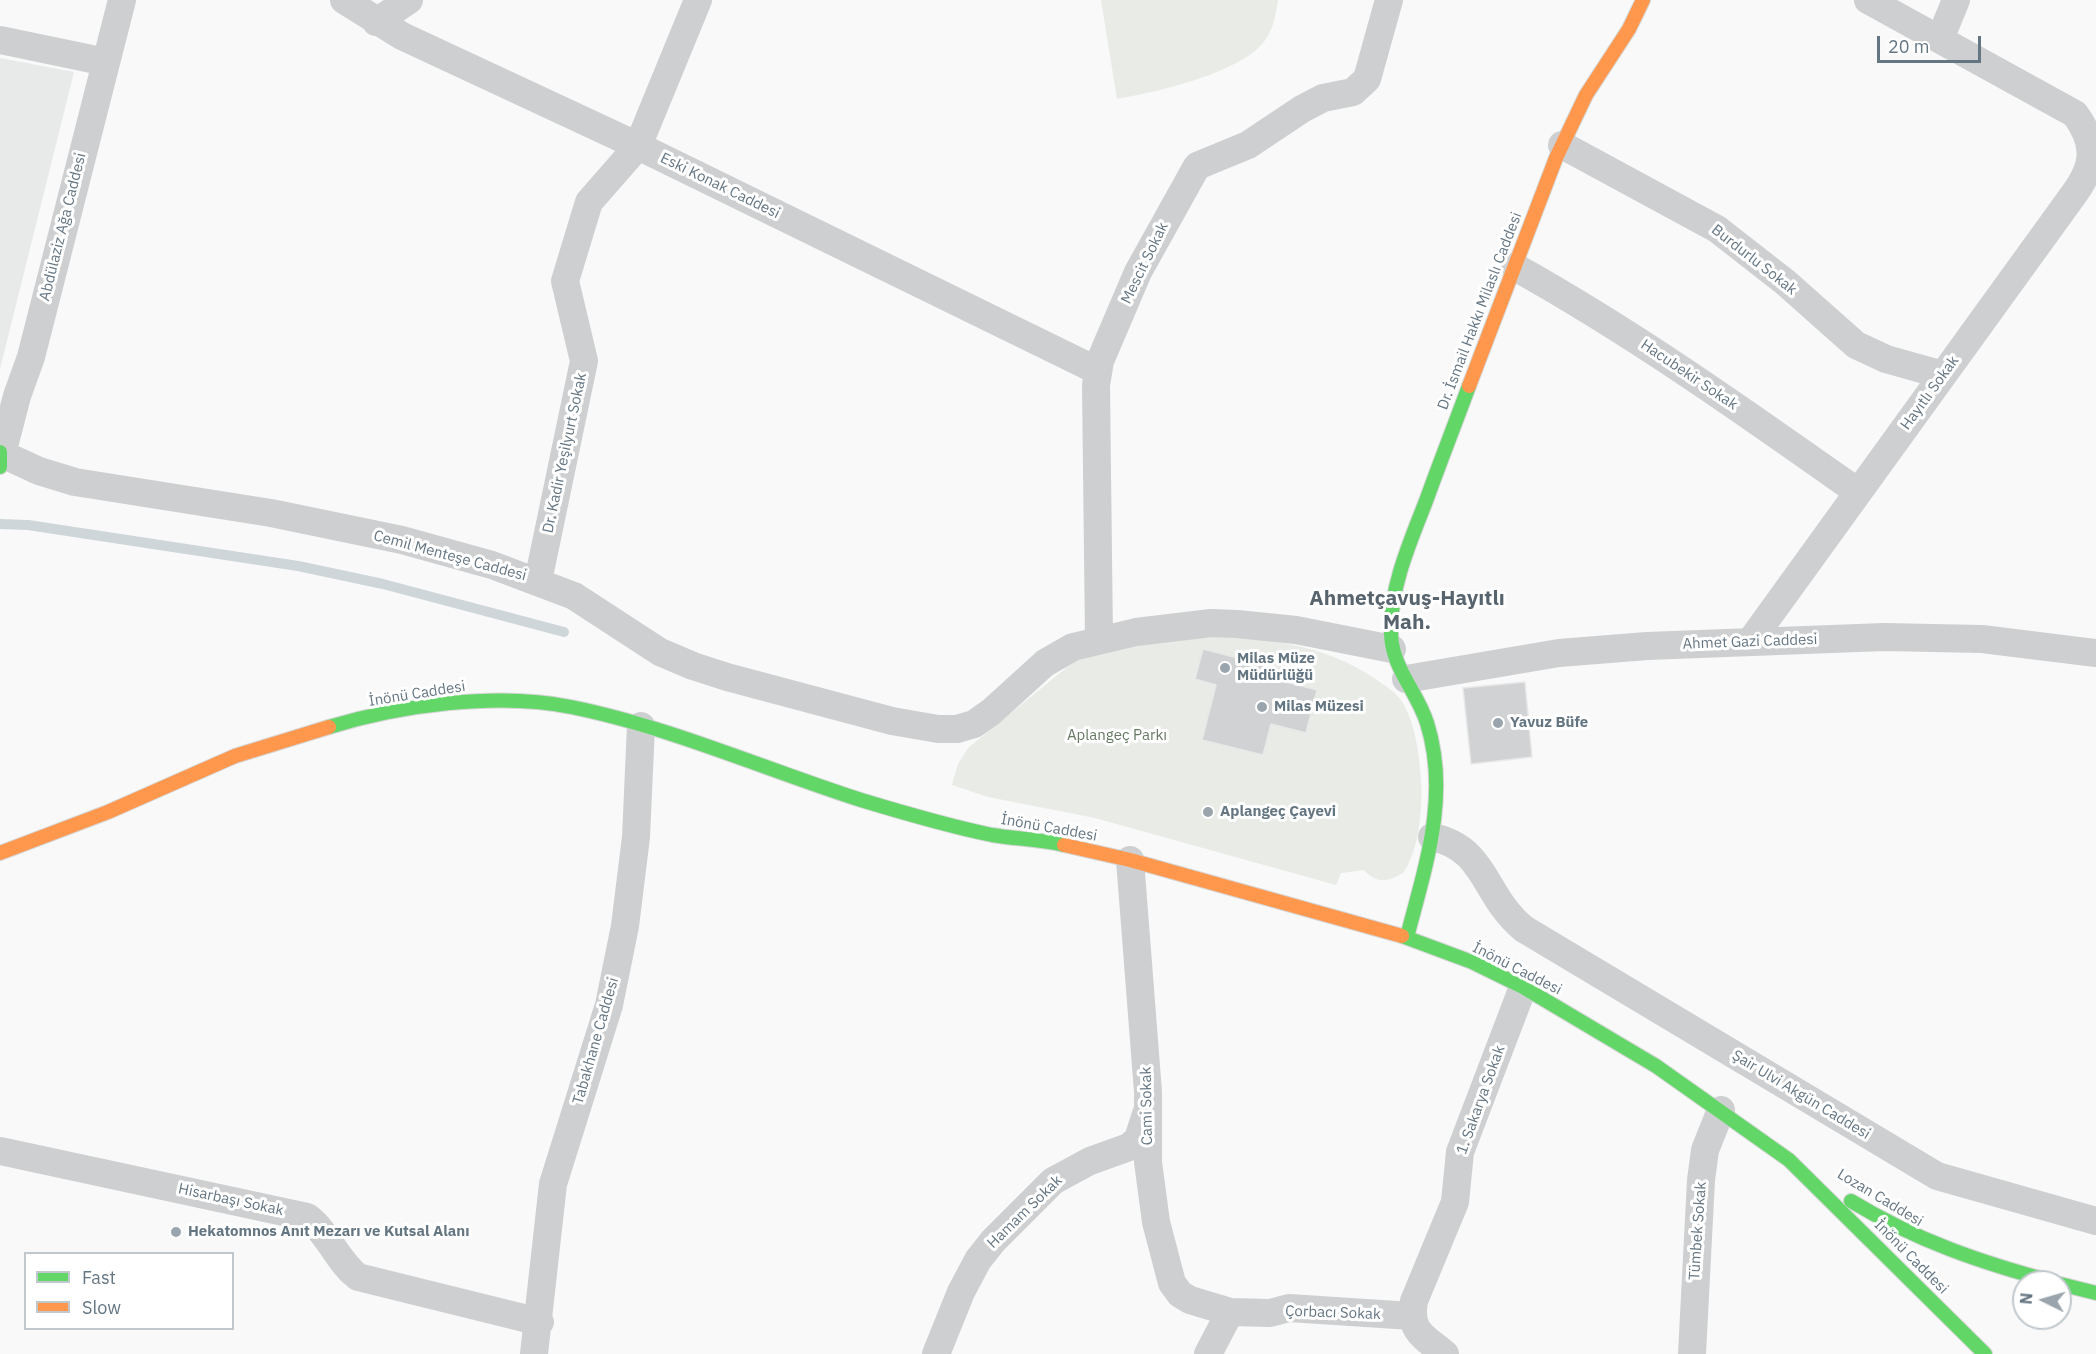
<!DOCTYPE html>
<html>
<head>
<meta charset="utf-8">
<style>
	body { margin:0 }
	#map { position:relative; width:2096px; height:1354px; overflow:hidden; background:#f9f9f9; font-family:"IBM Plex Sans",sans-serif }
	canvas { display:block }
	.legend { position:absolute; left:24px; top:1252px; width:210px; height:78px; box-sizing:border-box; background:#fff; border:2px solid #c1c8cd; margin:0; padding:8px 10px; list-style:none; font-size:18px; color:#657683 }
	.legend li { display:flex; align-items:center; gap:12px; height:30px }
	.legend b { width:30px; border:2px solid #c1c8cd }
	.north { position:absolute; left:2012px; top:1270px; width:60px; height:60px; box-sizing:border-box; background:#fff; border:2px solid #c1c8cd; border-radius:50%; rotate:275deg; font-size:16px; font-weight:700; line-height:24px; text-align:center; color:#657683 }
	.north::after { content:''; display:block; margin:auto; width:21px; height:27px; background:#99a4ac; clip-path:polygon(50% 0,100% 100%,50% 72%,0 100%) }
	.scale { position:absolute; left:1877px; top:36px; width:104px; height:27px; box-sizing:border-box; border:3px solid #657683; border-top:0; padding-left:8px; font-size:18px; line-height:21px; white-space:nowrap; color:#657683; -webkit-text-stroke:4px #fff; paint-order:stroke }
</style>
</head>
<body>
<div id="map">
<canvas width="2096" height="1354"></canvas>
<ul class="legend">
<li><b style="height:8px;background:#63d668"></b>Fast</li>
<li><b style="height:8px;background:#ff974d"></b>Slow</li>
</ul>
<div class="north">N</div>
<div class="scale">20 m</div>
</div>
<script>
const g = document.querySelector('canvas').getContext('2d');
g.lineJoin = 'round';
function fillPath(path, color) { g.fillStyle = color; g.fill(path, 'evenodd'); }
function strokePath(path, color, width, dash) { g.strokeStyle = color; g.lineWidth = width; g.lineCap = dash ? 'butt' : 'round'; g.setLineDash(dash || []); g.stroke(path); }
function label(font, color, halo, rows, align = 'center') {
  g.font = font + ' "IBM Plex Sans",sans-serif'; g.lineWidth = 6; g.setLineDash([]); g.textBaseline = 'middle'; g.strokeStyle = halo; g.fillStyle = color; for (const [text, x, y, turn = 0] of rows) {
    g.save(); g.translate(x, y); g.rotate((+turn || 0) * Math.PI / 180); g.textAlign = isNaN(turn) ? turn : align; if (halo) g.strokeText(text, 0, 0); g.fillText(text, 0, 0); g.restore();
  }
}
fillPath(new Path2D(`
	M0,58L74,72L0,369Z`), '#e8e9e9');
fillPath(new Path2D(`
	M1101,0H1278C1276,15 1273,31 1263,43C1237,74 1156,92 1117,99Z
	M1198,633C1262,639 1323,642 1377,680C1387,687 1398,694 1404,705C1416,727 1419,755 1421,780C1423,806 1419,852 1403,873C1388,882 1376,884 1364,870L1341,873L1336,885L1095,818L988,797L952,785L958,764L968,748L1071,664L1089,654ZM1203,649L1269,666L1267,677L1317,690L1306,732L1271,724L1262,755L1203,740L1216,685Z`), '#e8ebe6');
strokePath(new Path2D(`
	M0,524L28,525L298,566L383,584L564,632`), '#ced6d9', 10);
const building = new Path2D(`
	M1203,649L1269,666L1267,677L1317,690L1306,733L1271,724L1263,755L1202,740L1216,685L1195,679Z
	M1525,682L1532,757L1471,764L1463,688Z`);
fillPath(building, '#d0d2d3');
strokePath(building, '#e8e8e8', 1.5);
const fast = new Path2D(`
	M0,452V467
	M329,727C401,705 497,692 571,707C667,726 767,770 861,800C904,813 948,826 992,835C1016,839 1040,839 1064,845
	M1402,936L1472,962L1523,987L1656,1066L1789,1160L1985,1354
	M1407,937C1425,867 1450,796 1427,723C1417,691 1391,667 1391,632C1390,587 1410,542 1426,501C1440,462 1455,424 1469,386
	M1851,1201C1915,1240 1982,1263 2054,1282
	M2060,1284L2096,1293`);
const slow = new Path2D(`
	M1469,386L1556,158L1586,95L1629,29L1643,0
	M1064,845L1130,860L1402,936
	M0,853L108,812L235,756L329,727`);
strokePath(fast, '#d5d6d7', 16);
strokePath(slow, '#d5d6d7', 16);
strokePath(new Path2D(`
	M122,0L31,357L17,396L2,454L39,471L75,482L271,513L402,540L492,565L574,596L660,652L693,666L727,677L892,721L938,729H957L974,724L991,712L1045,663L1073,647L1136,632L1211,623L1237,624L1296,630L1392,649
	M344,0L402,36L638,146L1098,371
	M376,22L409,0
	M1940,39L1956,0
	M0,40L106,62
	M1562,145L1717,229L1785,282L1856,345L1886,359L1943,375
	M1515,267C1635,334 1746,413 1858,492
	M538,581L584,361L565,281L589,202L638,146L698,0
	M1099,639L1096,385L1100,361L1138,272L1197,166L1248,145L1302,109L1323,98L1353,92L1367,79L1389,0
	M1750,642L2074,194C2096,164 2096,143 2075,114L1868,0
	M1406,679L1559,653L1647,646L1884,637L1982,639L2096,653
	M1432,837C1487,848 1483,896 1524,929L1937,1176L2096,1221
	M1130,860L1148,1092V1162L1156,1222L1172,1283L1180,1294L1190,1300L1230,1312
	M0,1151L307,1217C328,1232 336,1260 358,1277L540,1322
	M534,1354L553,1184L609,1005L625,926L636,837L641,726
	M936,1354L961,1292L978,1260L993,1241L1053,1181L1090,1161L1129,1147L1138,1139L1146,1114
	M1208,1354L1230,1312L1270,1313L1289,1308L1412,1316
	M1445,1354C1423,1336 1409,1332 1414,1301L1455,1202L1460,1152L1523,987
	M1692,1354L1701,1180L1705,1150L1721,1110`), '#cecfd0', 28);
strokePath(fast, '#63d668', 14);
strokePath(slow, '#ff974d', 14);
for (const [x, y, r, color] of [
	[1225,668,6,"#99a4ac"],
	[1262,707,6,"#99a4ac"],
	[1498,723,6,"#99a4ac"],
	[1208,812,6,"#99a4ac"],
	[176,1232,6,"#99a4ac"]
]) { const dot = new Path2D(); dot.arc(x, y, r, 0, 2 * Math.PI); g.fillStyle = color; g.fill(dot); strokePath(dot, '#fff', 2); }
label('15px', '#657683', '#fff', [
	["Eski Konak Caddesi",720,186,26],
	["Abdülaziz Ağa Caddesi",63,227,-76],
	["Burdurlu Sokak",1754,260,38],
	["Mescit Sokak",1145,263,-64],
	["Dr. İsmail Hakkı Milaslı Caddesi",1480,311,-69],
	["Hacubekir Sokak",1689,375,34],
	["Hayıtlı Sokak",1930,393,-54],
	["Dr. Kadir Yeşilyurt Sokak",565,453,-78],
	["Cemil Menteşe Caddesi",450,556,15],
	["Ahmet Gazi Caddesi",1750,642,-2],
	["İnönü Caddesi",417,694,-9],
	["İnönü Caddesi",1049,828,10],
	["İnönü Caddesi",1517,969,27],
	["Tabakhane Caddesi",596,1041,-74],
	["Şair Ulvi Akgün Caddesi",1801,1095,31],
	["1. Sakarya Sokak",1481,1100,-70],
	["Cami Sokak",1147,1106,-91],
	["Lozan Caddesi",1880,1198,31],
	["Hisarbaşı Sokak",231,1200,12],
	["Hamam Sokak",1025,1212,-44],
	["Tümbek Sokak",1698,1231,-86],
	["İnönü Caddesi",1911,1257,45],
	["Çorbacı Sokak",1333,1313,2]
]);
label('bold 15px', '#657683', '#fff', [
	["Milas Müze",1237,659],
	["Müdürlüğü",1237,676],
	["Milas Müzesi",1274,707],
	["Yavuz Büfe",1510,723],
	["Aplangeç Çayevi",1220,812],
	["Hekatomnos Anıt Mezarı ve Kutsal Alanı",188,1232]
], 'left');
label('15px', '#687a64', '#fff', [
	["Aplangeç Parkı",1117,736]
]);
label('bold 21px', '#57646e', '#fff', [
	["Ahmetçavuş-Hayıtlı",1407,599],
	["Mah.",1407,623]
]);
</script>
</body>
</html>
